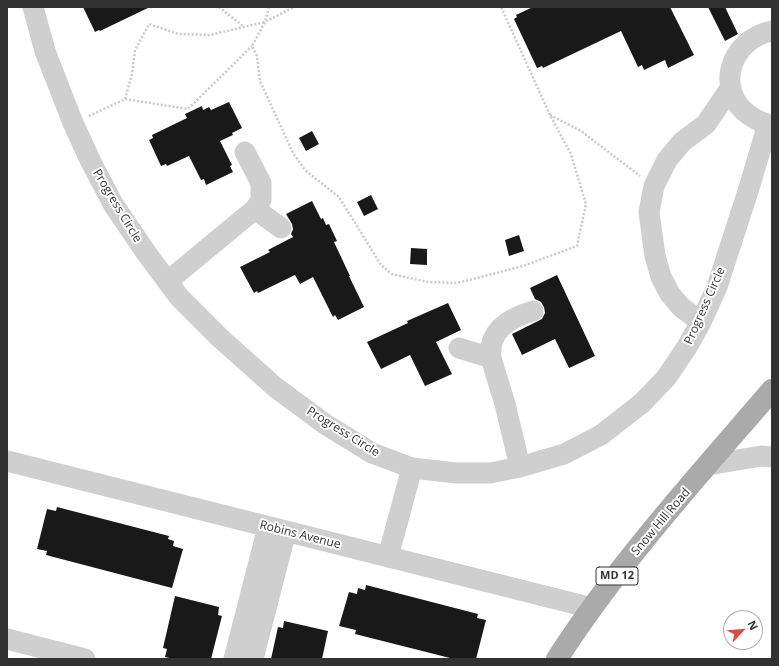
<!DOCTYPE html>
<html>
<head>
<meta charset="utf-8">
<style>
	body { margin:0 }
	#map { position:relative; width:779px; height:666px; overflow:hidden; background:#fff; font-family:"Open Sans",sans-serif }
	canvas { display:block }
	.frame { position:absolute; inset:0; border:8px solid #323232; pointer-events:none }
	.north { position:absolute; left:723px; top:610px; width:40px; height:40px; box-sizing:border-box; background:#fff; border:1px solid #adadad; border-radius:50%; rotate:64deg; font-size:11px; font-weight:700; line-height:16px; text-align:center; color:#323232 }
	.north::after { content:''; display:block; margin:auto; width:14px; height:18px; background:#d44f48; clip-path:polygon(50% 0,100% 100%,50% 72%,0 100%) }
</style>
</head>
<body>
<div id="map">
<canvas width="779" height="666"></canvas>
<div class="frame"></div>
<div class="north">N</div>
</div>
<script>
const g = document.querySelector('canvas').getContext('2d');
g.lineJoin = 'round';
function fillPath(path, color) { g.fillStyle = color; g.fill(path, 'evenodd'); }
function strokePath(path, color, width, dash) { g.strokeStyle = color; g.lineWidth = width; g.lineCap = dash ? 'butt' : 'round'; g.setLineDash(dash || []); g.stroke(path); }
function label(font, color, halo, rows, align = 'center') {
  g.font = font + ' "Open Sans",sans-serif'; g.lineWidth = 4; g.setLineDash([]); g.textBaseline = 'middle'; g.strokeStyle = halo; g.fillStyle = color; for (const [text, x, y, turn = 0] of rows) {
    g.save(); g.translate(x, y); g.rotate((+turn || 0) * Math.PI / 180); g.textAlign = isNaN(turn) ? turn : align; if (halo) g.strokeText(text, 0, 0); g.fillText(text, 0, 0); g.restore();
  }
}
fillPath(new Path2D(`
	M83,7H150L100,31L99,30L95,32Z
	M533,7H670L694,55L668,68L665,60L644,70L642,65L638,67L621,31L543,68L542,66L537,68L514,19L517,17L516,15Z
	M708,7H725L738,34L725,41Z
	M229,102L242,128L232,133L233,135L220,141L232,165L230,166L233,172L206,185L204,179L201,180L189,156L167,166L166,164L161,166L149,140L153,138L152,135L187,118L185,114L202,106L203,110L209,107L211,110Z
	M312,131L319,144L306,151L299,138Z
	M371,195L378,209L364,216L357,202Z
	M312,201L321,219L323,218L326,225L329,224L337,241L334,242L350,276H349L364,307L338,320L335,315L333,317L313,277L300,284L295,275L258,293L257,291L254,293L240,267L270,252L268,250L293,237L291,234L293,229L292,224L286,214Z
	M519,235L524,251L509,256L505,240Z
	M411,248L427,249V265L410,264Z
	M557,275L595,356L569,368L555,339L522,355L512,334L542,319L545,313L544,307L541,302L535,299L530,288Z
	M448,303L461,330L436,342L452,374L425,386L410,355L381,369L367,342L408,323L407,321Z
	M57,507L169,536L168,539L174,541L173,546L183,549L172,588L46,555L47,551L37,549L47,509L56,511Z
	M366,585L478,614L477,618L486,620L476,659H454L355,634L356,630L339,626L349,592L357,594L358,588L365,590Z
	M175,596L219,607L218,615L222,616L211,659H174L165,657L167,649L163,648Z
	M284,621L328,631L322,659H271L278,627L283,628Z`), '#191919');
strokePath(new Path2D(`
	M219,7L243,26
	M269,7L265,22L252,46L257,56L260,81L293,153L305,170L339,197L381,265L392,274L428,282L457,283L523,266L577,246L586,204L571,154L550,115L501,7
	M125,99L132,74L135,50L149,24L178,34L210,35L265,22L294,7
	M550,115L581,131L640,176
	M89,116L125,99L188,109L252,46`), '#c9c9c9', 2.5, [2, 2]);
strokePath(new Path2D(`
	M33,7L45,51L73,123L91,162L113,204L147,254L179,297L219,337L275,387L325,424L372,453L412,468L456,473H490L520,467L564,454L601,435L642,403L666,378L687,347L701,322L717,287L749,188L768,124
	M772,31C730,39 714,90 749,115C756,120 764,124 772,125
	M255,209L281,228
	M168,281L255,209L261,200V183L245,152
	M701,322L681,307L670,294L661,277L655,256L649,212L654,186L667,160L682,142L706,124L731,87
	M459,348L491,358L505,404L520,467
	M491,358C488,330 509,318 533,311
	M7,461L592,608
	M708,465L761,456L772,457
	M388,557L412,468
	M7,639L85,659
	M234,659L268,527
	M253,659L286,531`), '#cfcfcf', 21);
strokePath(new Path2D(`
	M557,659C618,564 698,476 772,390`), '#aaa', 22);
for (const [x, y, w] of [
	[617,576,42]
]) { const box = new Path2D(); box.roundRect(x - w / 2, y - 9, w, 18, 3); g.fillStyle = '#fff'; g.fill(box); strokePath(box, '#323232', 1); }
label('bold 11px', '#323232', null, [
	["MD 12",617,576]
]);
label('12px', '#323232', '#fff', [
	["Progress Circle",117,206,59],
	["Progress Circle",705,306,-66],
	["Progress Circle",343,432,32],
	["Snow Hill Road",661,522,-50],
	["Robins Avenue",300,535,14]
]);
</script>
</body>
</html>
